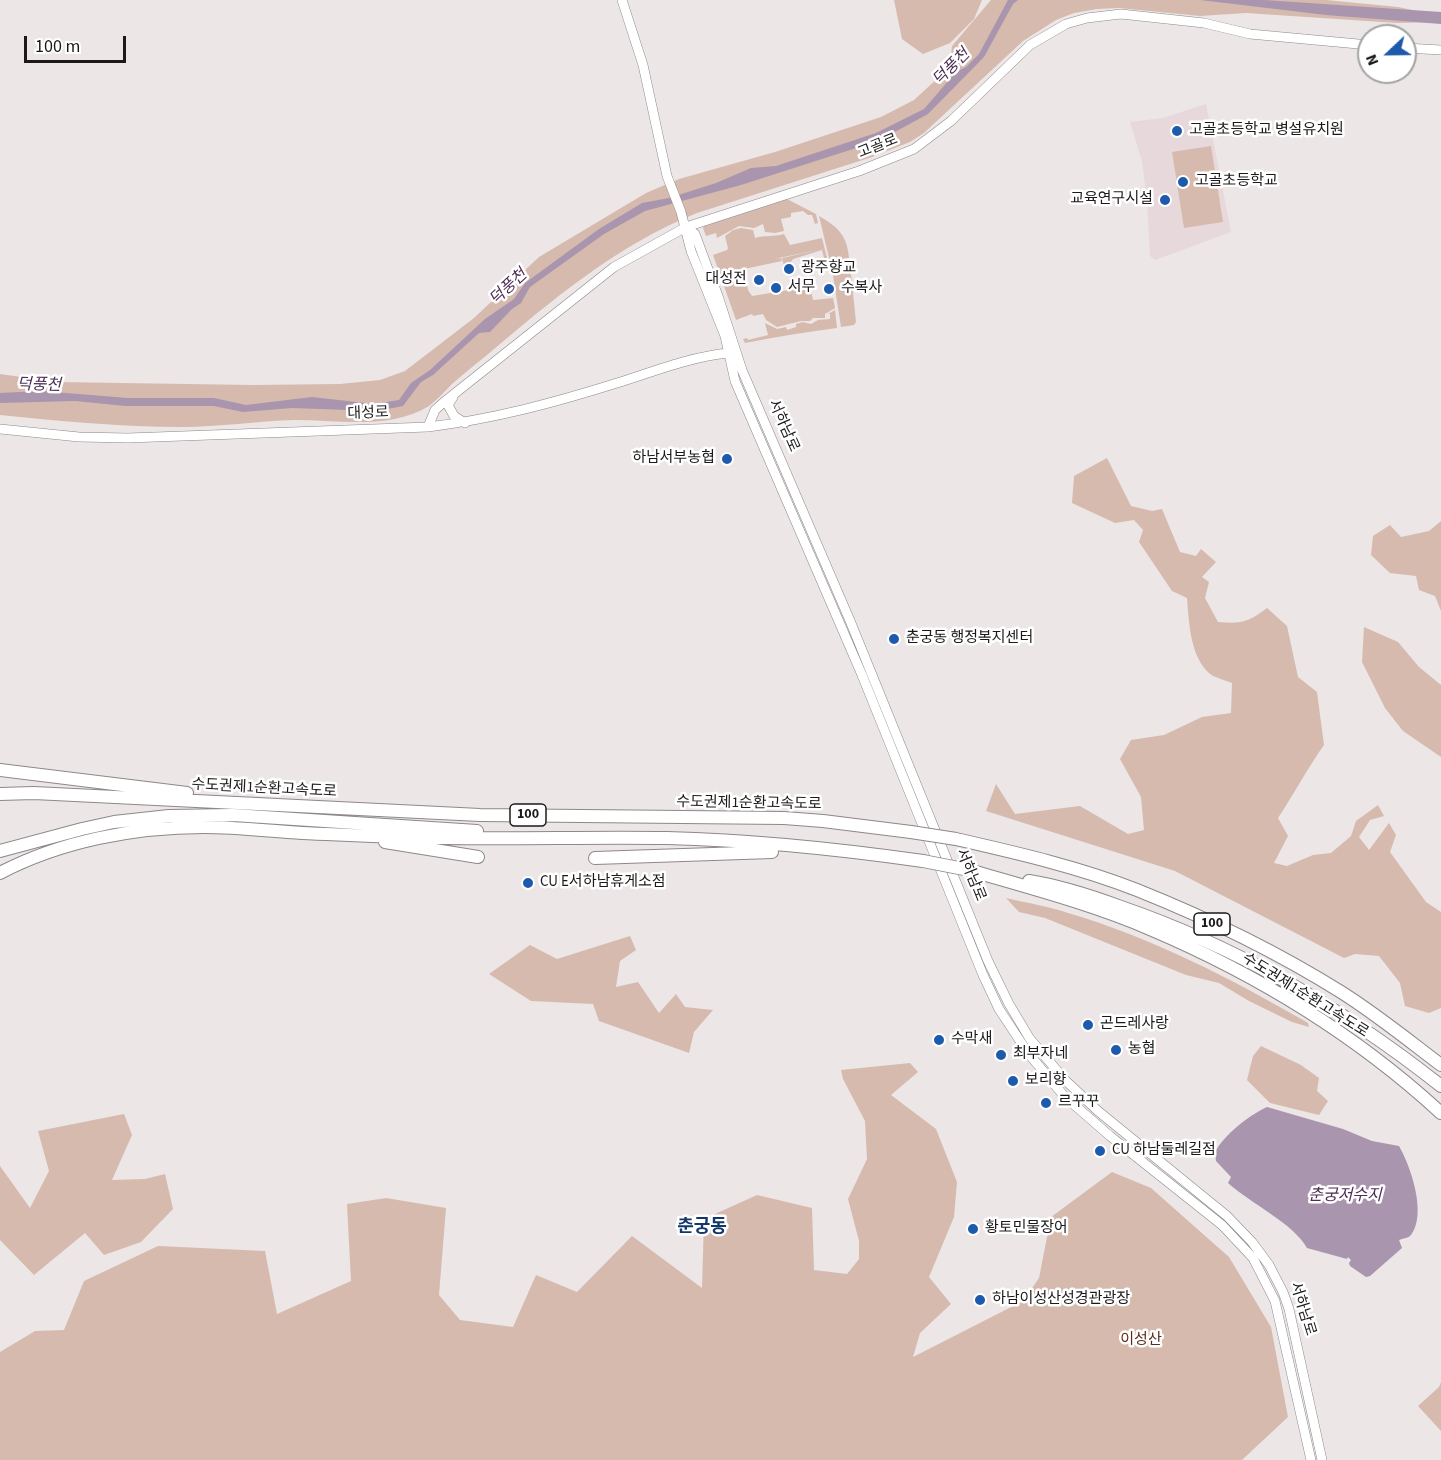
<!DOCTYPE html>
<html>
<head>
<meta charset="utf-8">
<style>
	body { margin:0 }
	#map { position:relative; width:1441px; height:1460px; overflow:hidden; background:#ece6e7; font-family:"Source Sans 3",sans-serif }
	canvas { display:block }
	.north { position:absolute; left:1357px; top:24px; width:60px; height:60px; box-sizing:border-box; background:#fff; border:2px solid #a4a3a3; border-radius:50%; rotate:248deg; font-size:16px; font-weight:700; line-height:24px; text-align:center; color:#1b191a }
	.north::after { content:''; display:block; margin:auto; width:21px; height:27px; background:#1e5aac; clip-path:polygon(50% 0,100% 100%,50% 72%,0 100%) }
	.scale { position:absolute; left:24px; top:36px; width:102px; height:27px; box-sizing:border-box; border:3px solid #1b191a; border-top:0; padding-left:8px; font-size:18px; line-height:21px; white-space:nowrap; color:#1b191a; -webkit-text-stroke:4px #fff; paint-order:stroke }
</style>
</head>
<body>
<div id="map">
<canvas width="1441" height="1460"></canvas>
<div class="north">N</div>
<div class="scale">100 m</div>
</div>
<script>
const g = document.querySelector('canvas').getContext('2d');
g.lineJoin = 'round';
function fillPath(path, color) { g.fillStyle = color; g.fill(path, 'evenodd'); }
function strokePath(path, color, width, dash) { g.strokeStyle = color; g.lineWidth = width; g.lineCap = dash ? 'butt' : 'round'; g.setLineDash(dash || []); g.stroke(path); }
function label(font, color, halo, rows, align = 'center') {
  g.font = font + ' "Source Sans 3","Noto Sans KR",sans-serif'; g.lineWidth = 5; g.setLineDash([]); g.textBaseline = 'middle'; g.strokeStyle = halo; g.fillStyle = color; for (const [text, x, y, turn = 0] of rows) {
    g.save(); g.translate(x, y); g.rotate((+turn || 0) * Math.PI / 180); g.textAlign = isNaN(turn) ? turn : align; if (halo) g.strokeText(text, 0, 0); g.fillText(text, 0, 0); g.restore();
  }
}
fillPath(new Path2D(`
	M1206,104L1231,232L1155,260L1150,256L1147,202L1142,161L1130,122L1163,118Z`), '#e7d8db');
fillPath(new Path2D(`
	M894,0H982L974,19L950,43L923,54L902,39Z
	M991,0H1326L1398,7L1441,16V22L1397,23L1246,13L1200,16L1119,8L1097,9L1074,13L1056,20L1023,41L924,133L910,142L872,157L697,213C617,245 552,300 487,355C475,365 463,374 452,384C445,391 437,400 429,406C390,430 339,420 295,420C257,421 219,427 182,427C121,427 60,421 0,415V374L56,382L252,385L340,384L380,380L405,371L474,318L539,257L646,193L679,179L775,152L881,117L914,100L950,67L952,46Z
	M1211,146L1223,222L1184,228L1172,152Z
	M787,199L816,214L818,223L815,224L812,215H808L803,211L791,213V217L781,219L784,231L775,233L765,232L763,224L754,228L739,226L717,238L716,233L706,236L703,228L704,226Z
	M819,216C838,227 847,235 849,258L830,262Z
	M741,228L753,230L755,238C765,235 773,237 784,234L790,245L822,238L828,262H825L822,250L793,259L785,270L782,258L822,249L774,259L781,258L782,261L744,269L748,290L752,296L789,290V279L796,286L810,287L813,300L833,298L835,308L825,314V318H813L810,321H801L777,327L766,320L763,314L753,316L752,314L736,320L713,255L727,250L728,248L725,236L733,230Z
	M850,265L856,322L854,325L841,327L832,269Z
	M835,310L837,328C806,332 775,337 745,343L743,339L747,338L748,340L768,335L765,323L777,329L786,327L787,330L796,327V324L803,322L811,324L818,320L830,319V314H828Z
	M1107,458L1131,506L1152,511L1162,509L1180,552L1196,556L1201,549L1216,562L1202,577L1209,582L1205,598L1218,622C1241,624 1249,622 1267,608L1287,626L1298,677L1317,692L1324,745C1307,769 1294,794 1278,818L1288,836L1274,863L1287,866L1313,855L1331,853L1351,836L1356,821L1378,805L1384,816L1370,820L1359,837L1369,850L1389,823L1396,835L1390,852L1426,902L1441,912V1008L1429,1013L1405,1006L1400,983L1379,956L1355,954L1344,958L1175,871L986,811L996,784L1015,814L1080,806L1128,834L1144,830L1141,797L1120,759L1131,740L1164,735L1202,717L1231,713L1232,683C1225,680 1216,678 1210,674C1190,657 1189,622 1187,598L1172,591L1139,542L1143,530L1134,520L1115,523L1072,503L1074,476Z
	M1441,521V611L1435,596L1419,590L1416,576L1390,573L1371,555L1373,536L1390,525L1401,537L1429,531Z
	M1364,627L1398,642L1419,667L1441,685V757L1403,731L1385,708L1362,662Z
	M1006,898C1026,903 1048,906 1068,913C1153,938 1232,979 1308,1023L1309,1027L1292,1022L1249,1001L1219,983L1186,975L1045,918L1019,912Z
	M630,936L636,950L620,961L616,987L638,982L659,1013L676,994L685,1007L713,1010L694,1032L689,1053L599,1021L593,1004L531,1001L489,974L530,945L557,959Z
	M1261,1046L1301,1065L1319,1078L1317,1091L1328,1101L1319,1115L1270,1103L1247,1080L1253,1056Z
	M910,1063L918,1072L891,1095L936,1129L957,1182L954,1217L929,1277L951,1304L920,1333L913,1357L1023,1301L1039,1278L1051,1217L1112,1172L1151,1188L1229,1257L1271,1327L1288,1417L1242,1460H0V1352L35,1331L64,1330L84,1281L158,1246L265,1251L277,1314L351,1281L347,1204L386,1198L446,1208L439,1295L460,1320L513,1327L536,1275L577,1292L632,1236L702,1288L704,1219L757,1195L812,1208L814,1270L847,1274L859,1259V1241L848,1199L867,1159L865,1121L843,1079L841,1070Z
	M124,1114L132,1135L112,1180L145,1179L165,1174L173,1209L141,1242L104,1255L85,1233L34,1275L0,1240V1166L30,1208L49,1171L38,1131Z
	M1441,1382V1431L1418,1406L1439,1387Z`), '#d6baae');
fillPath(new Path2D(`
	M1008,0H1018L1013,4L984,57L928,114L878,141L741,185L645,211L604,234L530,287L521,303L512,309L490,332L479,333L433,375L421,382L403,406L377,411L292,408L243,412L214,406H125L75,401L0,403V393L41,391L128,398H214L246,405L312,397L374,404L399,400L411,383L430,370L485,319L514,299L525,283L599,229L642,203L669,198L716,183L751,168L776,166L876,133L924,109L956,72L966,67L979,54Z
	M1200,0H1264L1441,12V24L1326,15Z
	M1267,1107L1343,1129L1372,1141L1399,1146C1411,1167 1427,1214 1411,1235C1407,1239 1403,1238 1399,1240L1402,1248L1370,1276L1366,1277L1350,1266L1349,1263L1351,1260L1348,1257L1347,1259L1307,1248C1293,1223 1250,1203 1228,1183L1231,1177L1216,1161L1215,1152C1225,1134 1248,1116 1267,1107Z`), '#a995ae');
const secondary = new Path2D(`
	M622,0L643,65L667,176L681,212L691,251L725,336L735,381L862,675L983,975L999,1009L1028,1053L1064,1096L1110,1136L1222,1225L1253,1258L1275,1301L1311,1460
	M1405,48L1441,50
	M686,227L695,234L718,296L742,370L851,623L988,961L1009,1004L1030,1039L1066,1081L1098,1111L1227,1216L1252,1242L1269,1265L1283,1292L1289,1309L1322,1460
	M453,397L448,405L454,416L465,423
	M428,427L435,410L444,402L614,267L686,227L859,171L914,149L951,121L1030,45L1066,24L1087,18L1121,14L1204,23L1250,34L1369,45
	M0,429L79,437L128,438L428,427C494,419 553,403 617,383C653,372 689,357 728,353`);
const highway = new Path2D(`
	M0,770L187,793
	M0,794L34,793L480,815L784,818L823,821L911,832
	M956,839C1017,853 1079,867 1137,890C1207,918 1277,952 1341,992C1376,1014 1408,1040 1441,1065
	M385,842L478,857
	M0,851L82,829L114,822L169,816L233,815L477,831
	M595,858L772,852
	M969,870C1030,888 1092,904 1150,929C1256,974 1356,1035 1441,1113
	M0,873C61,841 135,827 204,827C236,827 269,831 302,833C350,835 398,838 447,838C520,839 593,837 667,838C752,840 838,849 923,861
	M1029,881C1061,886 1091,896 1121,907C1237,947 1345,1010 1441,1086`);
strokePath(secondary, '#8d8889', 10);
strokePath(highway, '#8d8889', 14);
strokePath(secondary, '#fff', 9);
strokePath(highway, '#fff', 12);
const highwayBridge = new Path2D(`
	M911,832L956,839
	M923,861L969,870`);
strokePath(highwayBridge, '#8d8889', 14, []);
strokePath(highwayBridge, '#fff', 12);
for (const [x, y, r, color] of [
	[1177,131,6,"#1e5aac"],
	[1183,182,6,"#1e5aac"],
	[1165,200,6,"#1e5aac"],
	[789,269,6,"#1e5aac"],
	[759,280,6,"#1e5aac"],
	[776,288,6,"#1e5aac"],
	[829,289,6,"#1e5aac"],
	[727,459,6,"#1e5aac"],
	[894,639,6,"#1e5aac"],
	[528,883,6,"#1e5aac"],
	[1088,1025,6,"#1e5aac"],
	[939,1040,6,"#1e5aac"],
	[1116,1050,6,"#1e5aac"],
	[1001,1055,6,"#1e5aac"],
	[1013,1081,6,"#1e5aac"],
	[1046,1103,6,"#1e5aac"],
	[1100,1151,6,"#1e5aac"],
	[973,1229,6,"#1e5aac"],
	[980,1300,6,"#1e5aac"]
]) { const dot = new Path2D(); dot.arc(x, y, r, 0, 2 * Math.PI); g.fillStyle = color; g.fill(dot); strokePath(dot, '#fff', 2); }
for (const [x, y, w] of [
	[528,815,36],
	[1212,924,36]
]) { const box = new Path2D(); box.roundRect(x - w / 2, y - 11, w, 22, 4.5); g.fillStyle = '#fff'; g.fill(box); strokePath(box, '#1b191a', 1.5); }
label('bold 14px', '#1b191a', null, [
	["100",528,815],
	["100",1212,924]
]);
label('15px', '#1b191a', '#fff', [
	["고골초등학교 병설유치원",1189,131],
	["고골초등학교",1195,182],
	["교육연구시설",1153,200,"right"],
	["광주향교",801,269],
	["대성전",747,280,"right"],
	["서무",788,288],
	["수복사",841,289],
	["하남서부농협",715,459,"right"],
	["춘궁동 행정복지센터",906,639],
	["CU E서하남휴게소점",540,883],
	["곤드레사랑",1100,1025],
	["수막새",951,1040],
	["농협",1128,1050],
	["최부자네",1013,1055],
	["보리향",1025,1081],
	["르꾸꾸",1058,1103],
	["CU 하남둘레길점",1112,1151],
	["황토민물장어",985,1229],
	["하남이성산성경관광장",992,1300]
], 'left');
label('15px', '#1b191a', '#fff', [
	["고골로",878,147,-22],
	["대성로",368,414,-2],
	["서하남로",783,426,66],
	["수도권제1순환고속도로",264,789,3],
	["수도권제1순환고속도로",749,804,1],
	["서하남로",970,875,68],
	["수도권제1순환고속도로",1305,996,32],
	["서하남로",1302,1309,73]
]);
label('15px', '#5b2d19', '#fff', [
	["이성산",1141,1341]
]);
label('italic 16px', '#4c2d53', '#fff', [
	["덕풍천",952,68,-45],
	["덕풍천",509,288,-43],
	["덕풍천",39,386,1],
	["춘궁저수지",1345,1196]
]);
label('bold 18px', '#12376b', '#fff', [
	["춘궁동",702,1228]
]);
</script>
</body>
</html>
